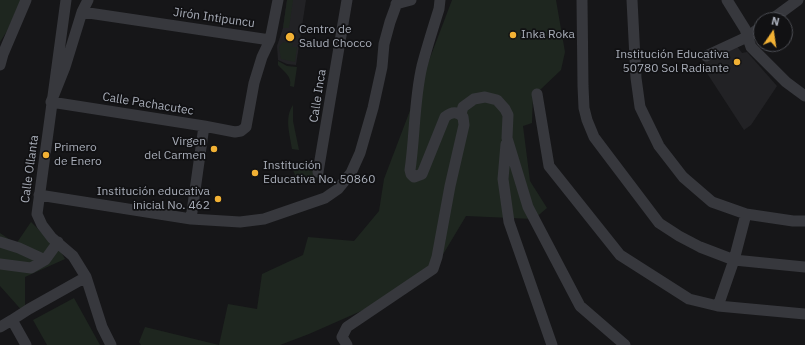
<!DOCTYPE html>
<html>
<head>
<meta charset="utf-8">
<style>
	body { margin:0 }
	#map { position:relative; width:805px; height:345px; overflow:hidden; background:#161618; font-family:"IBM Plex Sans",sans-serif }
	canvas { display:block }
	.north { position:absolute; left:753px; top:12px; width:40px; height:40px; box-sizing:border-box; background:#111113; border:1px solid #4d4f55; border-radius:50%; rotate:13deg; font-size:11px; font-weight:700; line-height:16px; text-align:center; color:#a8adb8 }
	.north::after { content:''; display:block; margin:auto; width:14px; height:18px; background:#f2b134; clip-path:polygon(50% 0,100% 100%,50% 72%,0 100%) }
</style>
</head>
<body>
<div id="map">
<canvas width="805" height="345"></canvas>
<div class="north">N</div>
</div>
<script>
const g = document.querySelector('canvas').getContext('2d');
g.lineJoin = 'round';
function fillPath(path, color) { g.fillStyle = color; g.fill(path, 'evenodd'); }
function strokePath(path, color, width, dash) { g.strokeStyle = color; g.lineWidth = width; g.lineCap = dash ? 'butt' : 'round'; g.setLineDash(dash || []); g.stroke(path); }
function label(font, color, halo, rows, align = 'center') {
  g.font = font + ' "IBM Plex Sans",sans-serif'; g.lineWidth = 3.5; g.setLineDash([]); g.textBaseline = 'middle'; g.strokeStyle = halo; g.fillStyle = color; for (const [text, x, y, turn = 0] of rows) {
    g.save(); g.translate(x, y); g.rotate((+turn || 0) * Math.PI / 180); g.textAlign = isNaN(turn) ? turn : align; if (halo) g.strokeText(text, 0, 0); g.fillText(text, 0, 0); g.restore();
  }
}
fillPath(new Path2D(`
	M287,0H306L296,65L287,64L278,60L277,46L283,28Z
	M736,45L742,53L747,52L777,86L751,125L744,130L701,64Z`), '#222225');
fillPath(new Path2D(`
	M0,0H21L7,31L0,42Z
	M287,0H293L289,28H283Z
	M452,0H556L565,52L561,70L541,89L533,92L532,123L523,126L530,181L547,208L534,219L466,216L439,261L368,308L309,334L280,345H141L139,342L145,327L219,345L228,304L257,309L262,274L303,255L308,237L354,241L379,211L384,179Z
	M283,42L293,43L292,47H297L295,62L281,59L279,47Z
	M278,61L287,66L297,67L294,87L290,86C292,76 284,72 278,65Z
	M293,105V121L299,150L292,149C290,134 284,118 293,105Z
	M291,165L318,170V172L324,173L323,178L317,176L315,184L297,180Z
	M31,222L61,252L65,259L25,277V314L0,286V233L16,244Z
	M74,298L100,345H47L33,320Z`), '#1e261f');
strokePath(new Path2D(`
	M66,0L37,214L42,225L52,238L73,256L86,277L102,327L111,345
	M88,0L82,12L65,67L51,102L204,126L235,132L241,131L246,127L254,83L262,57L270,40L278,0
	M582,0L583,86L584,108L587,120L594,137L603,149L659,223L679,236L700,247L734,260L805,267
	M632,0L636,78L640,107L659,146L683,177L712,202L746,214L793,221H805
	M727,0L745,29L751,47L786,82L805,96
	M396,4L411,0
	M82,12L270,40
	M771,20L798,0
	M706,56L747,37L761,27
	M0,65L3,54L26,0
	M537,94L549,166L620,255L689,299L718,306L805,314
	M461,114L463,107L474,99L485,97L497,100L505,109L508,115L507,138L528,207L580,306L625,345
	M506,144L503,179L509,222L552,345
	M318,172L347,0
	M39,195L191,219L240,222L264,219L325,198L338,189L351,173L360,153L373,108L382,67L384,44L390,22L398,0
	M191,219L204,126
	M0,242L19,248L45,260
	M0,264L31,268L45,260L58,242
	M718,306L734,260L746,214
	M12,320L29,309L86,277
	M0,327L12,320L26,345
	M347,345L342,337L347,327L433,269L437,257L450,186L464,125L463,117C457,111 451,112 445,117L422,174L414,177L411,174L410,170C415,136 414,100 422,66C427,47 433,28 439,9L440,0`), '#37383d', 11);
for (const [x, y, r, color] of [
	[513,35,4,"#f2b134"],
	[290,37,5,"#f2b134"],
	[737,62,4,"#f2b134"],
	[214,149,4,"#f2b134"],
	[46,155,4,"#f2b134"],
	[255,173,4,"#f2b134"],
	[218,199,4,"#f2b134"]
]) { const dot = new Path2D(); dot.arc(x, y, r, 0, 2 * Math.PI); g.fillStyle = color; g.fill(dot); strokePath(dot, '#111113', 1.5); }
label('12px', '#a8adb8', '#111113', [
	["Jirón Intipuncu",214,18,8],
	["Calle Inca",318,96,-81],
	["Calle Pachacutec",148,104,9],
	["Calle Ollanta",30,169,-82]
]);
label('12px', '#a8adb8', '#111113', [
	["Centro de",299,30],
	["Salud Chocco",299,44],
	["Inka Roka",521,35],
	["Institución Educativa",729,55,"right"],
	["50780 Sol Radiante",729,69,"right"],
	["Virgen",206,142,"right"],
	["del Carmen",206,156,"right"],
	["Primero",54,148],
	["de Enero",54,162],
	["Institución",263,166],
	["Educativa No. 50860",263,180],
	["Institución educativa",210,192,"right"],
	["inicial No. 462",210,206,"right"]
], 'left');
</script>
</body>
</html>
